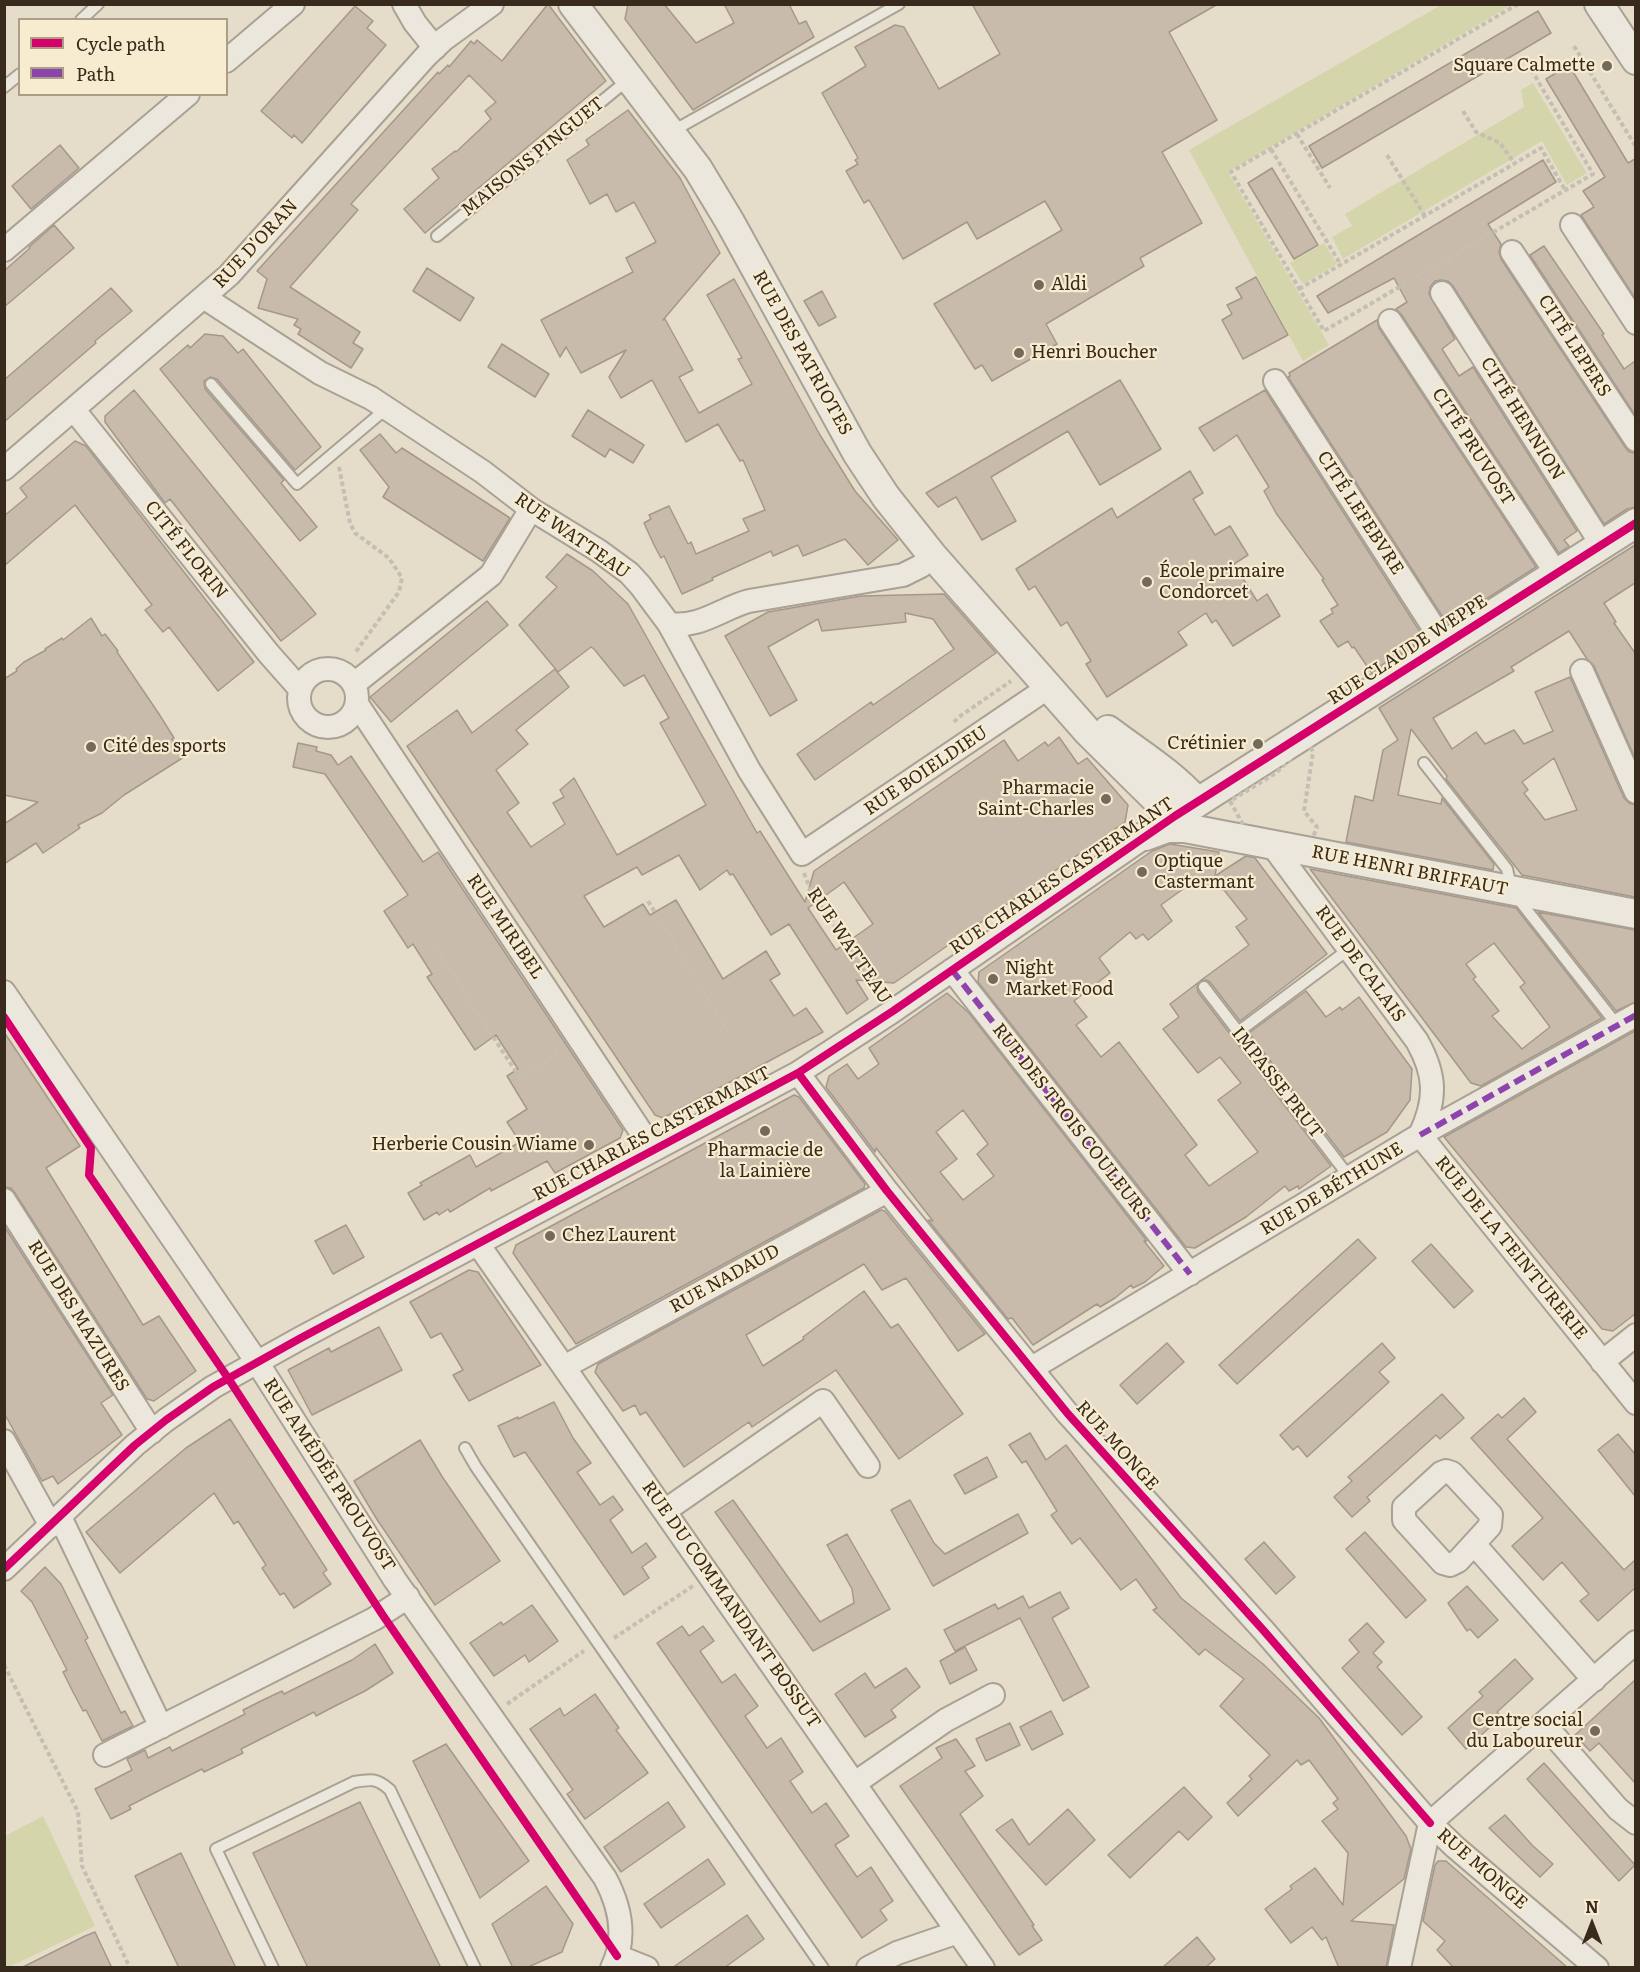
<!DOCTYPE html>
<html>
<head>
<meta charset="utf-8">
<style>
	body { margin:0 }
	#map { position:relative; width:1640px; height:1972px; overflow:hidden; background:#e5ddca; font-family:Literata,serif }
	canvas { display:block }
	.frame { position:absolute; inset:0; border:6px solid #382a1c; pointer-events:none }
	.legend { position:absolute; left:18px; top:18px; width:210px; height:78px; box-sizing:border-box; background:#f7eccf; border:2px solid #ab9e87; margin:0; padding:8px 10px; list-style:none; font-size:18px; color:#382a1c }
	.legend li { display:flex; align-items:center; gap:12px; height:30px }
	.legend b { width:30px; border:2px solid #ab9e87 }
	.north { position:absolute; left:1562px; top:1894px; width:60px; height:60px; -webkit-text-stroke:4px #f7eccf; paint-order:stroke; rotate:0deg; font-size:16px; font-weight:700; line-height:24px; text-align:center; color:#382a1c }
	.north::after { content:''; display:block; margin:auto; width:21px; height:27px; background:#382a1c; clip-path:polygon(50% 0,100% 100%,50% 72%,0 100%) }
</style>
</head>
<body>
<div id="map">
<canvas width="1640" height="1972"></canvas>
<div class="frame"></div>
<ul class="legend">
<li><b style="height:8px;background:#d6006c"></b>Cycle path</li>
<li><b style="height:8px;background:#8e44ad"></b>Path</li>
</ul>
<div class="north">N</div>
</div>
<script>
const g = document.querySelector('canvas').getContext('2d');
g.lineJoin = 'round';
function fillPath(path, color) { g.fillStyle = color; g.fill(path, 'evenodd'); }
function strokePath(path, color, width, dash) { g.strokeStyle = color; g.lineWidth = width; g.lineCap = dash ? 'butt' : 'round'; g.setLineDash(dash || []); g.stroke(path); }
function label(font, color, halo, rows, align = 'center') {
  g.font = font + ' Literata,serif'; g.lineWidth = 4.5; g.setLineDash([]); g.textBaseline = 'middle'; g.strokeStyle = halo; g.fillStyle = color; for (const [text, x, y, turn = 0] of rows) {
    g.save(); g.translate(x, y); g.rotate((+turn || 0) * Math.PI / 180); g.textAlign = isNaN(turn) ? turn : align; if (halo) g.strokeText(text, 0, 0); g.fillText(text, 0, 0); g.restore();
  }
}
fillPath(new Path2D(`
	M1441,5H1511L1228,172L1329,345L1303,361L1189,150Z
	M1533,83L1587,173L1567,185L1542,141L1343,259L1332,237L1352,226L1345,214L1524,107L1521,90Z
	M1324,243L1337,264L1303,284L1290,263Z
	M43,1816L95,1926L9,1967H5V1836Z`), '#d4d5ab');
const building = new Path2D(`
	M548,4L606,81L425,233L404,209L439,178L432,169L455,151L456,152L491,119L485,111L496,102L469,75L351,204L358,210L290,287L360,332L353,343L363,349L351,368L298,334L301,329L294,325L298,319L258,308L267,279L257,271L438,72L439,74L448,65L449,67L471,41L474,44L477,40L502,61Z
	M628,4H664L696,43L734,23L724,4H789L799,24L806,21L814,37L693,110L625,19Z
	M972,4H1218L1169,32L1217,120L1162,152L1202,223L1140,258L1144,266L1046,324L1057,344L992,381L982,365L975,369L934,304L1062,230L1045,201L977,239L967,222L903,259L869,200L864,203L846,171L858,164L855,160L858,158L822,93L866,66L855,47L895,25L904,27L939,89L1000,54Z
	M355,6L373,21L367,28L386,45L302,143L294,135L292,138L261,111Z
	M1538,11L1551,33L1322,168L1309,146Z
	M1569,65L1628,163L1635,159V298L1581,215L1594,207L1583,191L1605,177L1546,79Z
	M628,110L680,178L720,253L663,320L665,319L693,370L679,377L699,413L752,384L738,359L742,358L707,295L734,279L820,435L855,491L898,540L868,565L845,539L803,556L798,545L773,556L771,551L712,578L713,580L682,594L664,556L661,558L654,545L644,523L651,519L649,515L669,506L688,544L691,542L696,554L749,531L743,519L765,510L743,460L740,461L718,424L686,442L652,380L621,398L609,377L626,350L581,373L566,347L560,357L541,320L633,272L626,258L656,242L634,202L616,212L607,194L590,204L567,160L589,145L586,140Z
	M60,145L79,168L31,209L12,186Z
	M1543,160L1556,182L1488,224L1501,244L1499,252L1501,259L1625,447L1629,452L1635,453V507L1627,509L1604,524L1453,286L1448,281L1441,280L1435,281L1430,287L1429,294L1455,339L1442,349L1459,376L1473,367L1577,531L1564,540L1569,546L1559,553L1401,314L1396,309L1407,302L1394,278L1328,313L1317,296Z
	M1272,168L1318,245L1294,259L1248,183Z
	M54,225L74,248L4,307V271L30,248L29,247Z
	M1544,246L1604,334L1602,335L1624,369L1635,361V415L1530,255Z
	M427,268L474,298L460,321L413,291Z
	M1256,277L1288,335L1243,359L1222,320L1232,314L1227,305L1242,298L1236,288Z
	M111,288L132,311L95,341L96,343L4,422V380Z
	M822,291L836,317L819,326L804,301Z
	M1377,320L1379,328L1536,567L1449,623L1446,622L1288,377L1290,376L1289,373Z
	M205,334L223,336L238,353L243,349L321,447L295,470L217,379L210,377L204,381L205,389L284,480L281,483L317,527L300,541L160,369L188,345L190,348Z
	M502,344L549,374L535,397L488,367Z
	M1120,380L1161,449L1100,485L1068,431L991,477L1016,521L982,540L956,497L938,507L926,493Z
	M134,390L316,614L281,641L170,499L165,503L105,422V416Z
	M1265,390L1422,635V640L1371,672L1354,647L1352,648L1348,641L1338,647L1320,621L1333,613L1331,609L1338,605L1322,580L1324,579L1276,513L1264,491L1269,487L1237,435L1214,451L1199,428Z
	M588,410L644,445L633,463L610,449L605,457L572,436Z
	M380,434L396,453L402,448L510,518L483,561L383,497L389,487L360,450Z
	M75,441L86,446L254,662L218,691L169,627L163,632L145,610L152,605L75,505L4,566V516L27,497L20,488Z
	M1190,471L1203,493L1193,499L1215,535L1230,526L1248,555L1234,564L1257,601L1267,594L1280,616L1233,646L1216,620L1212,623L1206,613L1178,632L1187,645L1107,697L1086,664L1091,661L1067,622L1061,626L1035,586L1029,590L1016,569L1112,508L1117,518Z
	M1635,545V583L1604,603L1616,622L1614,623L1635,653V758L1594,666L1587,659L1569,631L1511,667L1514,671L1433,718L1452,749L1476,732L1485,744L1514,730L1524,744L1553,731L1535,692L1570,677L1624,798L1629,803L1635,805V897L1522,875L1446,779L1447,776L1411,729L1398,795L1441,804L1442,798L1494,864L1493,870L1346,842L1355,796L1373,801L1383,750L1398,740L1379,708ZM1554,758L1577,810L1545,820L1524,793L1528,790L1522,782Z
	M567,554L593,571L628,604L757,833L760,831L805,902L814,871L1004,740L1018,761L1045,742L1048,746L1059,737L1078,764L1087,758L1128,805L1125,822L894,983L856,980L868,999L847,1014L789,924L771,935L733,874L730,875L727,870L700,890L679,855L642,875L637,867L584,896L604,927L643,904L650,915L676,900L723,979L766,951L780,974L770,980L794,1016L806,1008L823,1032L663,1118L655,1115L407,746L457,710L472,733L555,669L569,687L516,730L528,744L496,770L519,803L507,812L531,847L565,824L553,803L564,797L560,790L574,778L617,855L706,805L660,723L669,718L644,675L624,686L594,649L591,647L558,672L519,625L557,587L546,577ZM844,882L873,924L836,950L808,908Z
	M944,594L996,653L815,780L797,754L871,702L873,705L954,649L933,619L905,613L906,622L822,631L818,619L768,647L797,700L770,716L725,636L768,612L861,596Z
	M487,601L508,625L391,722L370,697Z
	M91,618L102,636L105,634L118,651L117,652L159,714L174,738L172,739L184,757L124,795L102,813L78,825L80,828L43,853L36,843L4,864V824L38,802L4,795V679L17,671L16,669L24,662L46,650L45,649L62,638L63,640Z
	M298,743L317,747L316,751L331,755L338,765L351,756L423,862L438,852L623,1130L620,1138L555,1173L547,1161L491,1191L490,1188L450,1212L448,1209L439,1215L437,1212L424,1220L408,1193L422,1185L420,1183L470,1155L476,1167L520,1142L507,1122L527,1109L507,1076L518,1069L496,1035L475,1050L427,977L432,974L413,944L408,948L384,911L408,895L325,774L293,767Z
	M1170,844L1219,852L1215,876L1246,856L1255,858L1327,954L1240,1021L1210,982L1206,980L1200,981L1249,945L1236,927L1247,919L1224,890L1190,884L1161,905L1172,921L1148,940L1143,934L1136,939L1130,932L1099,958L1110,973L1074,1001L1087,1017L1076,1025L1101,1057L1119,1042L1197,1145L1185,1155L1209,1186L1258,1152L1218,1100L1241,1083L1220,1057L1198,1073L1163,1029L1179,1017L1170,1004L1199,982L1197,987L1198,992L1331,1166L1299,1189L1298,1186L1289,1191L1285,1186L1246,1217L1195,1248L1186,1247L978,982L979,972L1152,851Z
	M1310,869L1516,908L1602,1018L1481,1086L1471,1083ZM1494,943L1525,983L1520,987L1550,1027L1522,1049L1492,1016L1499,1011L1473,979L1476,977L1466,964Z
	M1538,912L1635,930V1002L1616,1011Z
	M1306,991L1326,1017L1340,1007L1342,1010L1359,997L1412,1069L1410,1100L1387,1132L1344,1157L1249,1033Z
	M947,993L969,1013L1147,1241H1144L1164,1266L1145,1282L1133,1288L1131,1285L1115,1298L1100,1307L1097,1304L1033,1345L1012,1318L1008,1319L928,1220L933,1221L876,1148L875,1152L826,1087L829,1076L847,1064L858,1079L879,1064L869,1048ZM963,1110L988,1144L977,1154L994,1176L963,1200L940,1172L957,1159L936,1132Z
	M1635,1031V1314L1613,1331L1602,1329L1444,1137Z
	M4,1032L80,1146L46,1168L143,1325L159,1316L196,1371L154,1401L147,1399L15,1193L11,1188L4,1187Z
	M794,1095L799,1097L865,1184L864,1188L576,1344L513,1253L516,1245Z
	M881,1210L885,1211L985,1334L958,1351L906,1278L882,1290L864,1264L746,1335L763,1366L804,1339L803,1337L864,1291L891,1328L898,1324L963,1414L899,1459L836,1370L752,1427L749,1422L684,1467L646,1412L640,1415L635,1405L623,1411L595,1372L598,1364Z
	M346,1225L364,1257L333,1274L315,1241Z
	M4,1226L113,1395L101,1403L122,1435L58,1484L53,1476L42,1481L4,1413Z
	M1358,1239L1376,1258L1237,1384L1219,1365Z
	M1431,1244L1473,1291L1454,1308L1412,1261Z
	M469,1270L478,1272L541,1365L469,1401L453,1375L463,1370L441,1333L431,1338L410,1302Z
	M379,1327L402,1370L312,1415L288,1370L329,1348L331,1352Z
	M1167,1343L1184,1362L1137,1404L1120,1385Z
	M1382,1343L1395,1358L1379,1372L1389,1382L1307,1457L1298,1446L1293,1450L1280,1435Z
	M1442,1394L1464,1418L1440,1439L1436,1435L1367,1497L1370,1501L1352,1517L1334,1497L1352,1481L1348,1477Z
	M1524,1398L1536,1412L1507,1439L1624,1570L1635,1560V1588L1598,1621L1580,1601L1589,1594L1562,1562L1543,1580L1512,1546L1543,1518L1471,1438L1498,1414L1502,1418Z
	M554,1402L573,1438L591,1463L577,1472L600,1505L613,1496L623,1510L610,1520L632,1553L646,1543L656,1557L642,1567L649,1578L624,1595L525,1452L514,1457L498,1426L518,1417V1419Z
	M230,1419L327,1570L323,1573L331,1584L294,1608L284,1593L280,1595L262,1568L266,1565L238,1521L234,1524L214,1493L120,1573L86,1532L186,1448Z
	M1030,1433L1046,1460L1066,1445L1181,1598L1263,1664L1319,1718L1406,1836L1411,1849L1404,1879L1351,1921L1394,1925L1386,1968H1339L1326,1937L1322,1940L1312,1927L1291,1943L1265,1909L1292,1889L1290,1886L1315,1868L1343,1905L1348,1853L1322,1821L1338,1809L1333,1803L1338,1799L1309,1760L1301,1765L1297,1760L1238,1816L1227,1803L1252,1779L1249,1776L1270,1755L1220,1706L1244,1679L1205,1649L1199,1655L1153,1610L1157,1608L1136,1579L1121,1590L1080,1538L1072,1544L1051,1515L1057,1511L1026,1461L1022,1463L1009,1445Z
	M1618,1434L1635,1454V1496L1598,1450Z
	M420,1440L443,1478L500,1561L435,1605L376,1518L354,1481Z
	M987,1457L997,1477L965,1494L954,1475Z
	M733,1500L820,1622L854,1603L852,1589L827,1545L847,1534L890,1609L813,1651L715,1512Z
	M910,1500L934,1543L945,1554L1018,1514L1028,1533L933,1586L891,1510Z
	M1365,1532L1426,1600L1406,1618L1346,1549Z
	M1264,1542L1295,1577L1276,1594L1245,1559Z
	M45,1567L61,1584L88,1638L85,1640L121,1713L125,1711L133,1726L102,1741L86,1710L83,1711L73,1692L63,1672L67,1670L32,1602L21,1591Z
	M1467,1586L1498,1620L1478,1638L1470,1629L1467,1631L1448,1603Z
	M1060,1592L1069,1608L1052,1618L1089,1687L1063,1701L1020,1618L955,1651L944,1630L995,1604L998,1609L1023,1596L1029,1608Z
	M532,1605L558,1641L529,1662L525,1655L494,1676L470,1643L501,1622L503,1625Z
	M1367,1623L1384,1642L1373,1653L1382,1662L1377,1667L1422,1717L1402,1735L1342,1668L1359,1652L1349,1640Z
	M682,1626L689,1636L703,1626L714,1641L700,1651L722,1683L735,1674L758,1706L745,1716L767,1748L781,1738L803,1772L790,1781L812,1813L826,1803L849,1836L835,1845L857,1877L871,1867L893,1901L880,1910L887,1920L862,1938L657,1643Z
	M375,1644L393,1673L365,1691L335,1706L316,1716L314,1712L241,1749L243,1753L204,1772L202,1769L166,1787L129,1806L131,1809L111,1819L95,1789L132,1770L127,1759L145,1750L148,1758L170,1747L172,1751L245,1714L243,1710L263,1700L282,1691L284,1694L352,1660Z
	M965,1647L977,1670L950,1684L940,1661Z
	M1515,1659L1533,1679L1497,1712L1501,1717L1466,1749L1448,1728L1483,1696L1479,1692Z
	M906,1668L920,1687L891,1710L896,1717L865,1737L835,1694L865,1673L875,1688Z
	M1635,1680V1783L1599,1743L1590,1751L1575,1735Z
	M595,1694L619,1728L616,1730L648,1773L585,1819L567,1794L573,1790L530,1729L560,1708L564,1716Z
	M1051,1711L1063,1734L1032,1750L1020,1727Z
	M1010,1723L1020,1745L986,1761L976,1739Z
	M956,1739L975,1766L965,1771L983,1796L960,1814L1034,1925L1032,1926L1042,1940L1019,1955L900,1786L942,1758L936,1748Z
	M446,1744L529,1861L480,1898L413,1761Z
	M1544,1763L1635,1865L1619,1881L1527,1779Z
	M1184,1787L1212,1817L1188,1840L1179,1831L1130,1878L1108,1855Z
	M360,1802L441,1968H308L253,1853Z
	M668,1802L685,1827L621,1872L604,1847Z
	M1068,1809L1095,1840L1046,1885L996,1830L1012,1819L1029,1845Z
	M1505,1815L1532,1845L1553,1864L1540,1877L1489,1828Z
	M181,1853L236,1968H179L135,1876Z
	M708,1859L725,1884L661,1928L644,1904Z
	M1438,1861H1446L1568,1968H1454L1437,1950L1445,1941L1423,1921L1435,1865Z
	M546,1886L573,1924L562,1952L526,1968H513L492,1924Z
	M747,1915L764,1939L724,1968H672Z
	M95,1932L112,1968H21L85,1936Z
	M1197,1937L1215,1959L1205,1968H1162Z`);
fillPath(building, '#c8bbab');
strokePath(building, '#a59889', 1.5);
const service = new Path2D(`
	M81,20L98,4
	M4,87L20,74
	M671,132L899,4
	M437,236L629,79
	M211,384L297,484L387,408
	M1424,763L1507,869L1512,891L1617,1025
	M1204,987L1350,1178
	M1238,1032L1349,949
	M465,1448L476,1467L823,1968
	M273,1968L216,1849L354,1782C371,1779 377,1778 390,1790L475,1968`);
const minor = new Path2D(`
	M404,4L415,23L435,48
	M226,61L293,4
	M1572,225L1636,323
	M4,250L188,94
	M1512,252L1636,440
	M1442,293L1602,545
	M205,298L320,373L371,398L483,472L531,509L599,551L629,573L640,585L669,624L749,770L802,854L1049,687
	M1390,321L1556,573
	M1275,381L1445,645
	M74,410L269,654L300,689
	M4,469L229,275L427,55L444,39L492,4
	M669,624C701,628 720,609 749,601L903,575L921,566L932,555
	M299 698a29 29 0 1 1 58 0a29 29 0 1 1-58 0Z
	M1582,671L1636,792
	M354,684L491,575L531,509
	M357,704L653,1150
	M1272,845L1417,1041C1436,1075 1437,1099 1420,1135
	M952,970L1190,1274
	M4,992L257,1362L395,1580L605,1878C620,1906 627,1938 612,1968
	M798,1073L887,1191L1068,1414L1264,1631L1430,1823L1455,1847L1597,1968
	M1420,1135L1636,1403
	M4,1200L152,1432
	M478,1244L983,1968
	M1602,1362L1636,1335
	M564,1367L887,1191
	M1032,1368L1420,1135L1636,1015
	M4,1441L51,1526
	M1446,1471L1452,1473L1491,1515L1490,1526L1458,1561L1450,1565L1443,1563L1404,1520V1507L1441,1473Z
	M666,1510L823,1401L868,1466
	M60,1517L161,1727
	M1474,1544L1594,1680
	M4,1569L135,1445L166,1420L213,1387L299,1339L798,1073L893,1011L1159,827
	M1544,1724L1618,1809L1636,1823
	M105,1755L374,1619L408,1597
	M855,1783L946,1720L993,1695
	M1430,1823L1636,1642
	M617,1956L647,1968
	M868,1968L897,1953L958,1932
	M1399,1968L1430,1823`);
const tertiary = new Path2D(`
	M573,4L698,169L730,222L857,453L886,497L932,555L1088,732L1185,828
	M1599,4L1636,60
	M1108,730C1138,753 1172,773 1197,802
	M1173,818L1636,523
	M1145,836L1167,828H1185L1636,914`);
strokePath(service, '#a9a194', 14);
strokePath(minor, '#a9a194', 26);
strokePath(tertiary, '#a9a194', 32);
strokePath(new Path2D(`
	M1518,4L1231,172L1324,331L1593,174L1532,71
	M1574,46L1636,147
	M1463,111L1476,132L1500,143L1515,164
	M1297,134L1330,188
	M1271,149L1341,265
	M1387,155L1425,216
	M1299,289L1541,148L1565,190
	M339,467L350,523L355,533L389,558L402,578L399,592L355,653
	M954,722L959,717L1011,681
	M1304,734L1313,752L1304,811L1317,827L1312,840L1305,841L1246,830L1230,801L1276,773L1292,757Z
	M804,873L811,891L880,993
	M648,901L730,1035
	M436,949L520,1078L562,1050
	M614,1638L693,1586
	M4,1665L78,1812L82,1866L130,1968
	M507,1704L584,1651`), '#c4beb3', 4, [4.5, 3]);
strokePath(service, '#ece7dc', 10);
strokePath(minor, '#ece7dc', 22);
strokePath(tertiary, '#ece7dc', 28);
strokePath(new Path2D(`
	M952,970L1190,1274
	M1420,1135L1636,1015`), '#8e44ad', 6, [12, 6]);
strokePath(new Path2D(`
	M4,1017L91,1148L89,1175L228,1378L382,1614L617,1956
	M798,1073L887,1191L1068,1414L1264,1631L1430,1823
	M4,1569L135,1445L166,1420L213,1387L299,1339L798,1073L893,1011L1175,816L1636,523`), '#d6006c', 8);
for (const [x, y, r, color] of [
	[1607,66,6,"#756959"],
	[1039,285,6,"#756959"],
	[1019,353,6,"#756959"],
	[1147,582,6,"#756959"],
	[1258,744,6,"#756959"],
	[91,747,6,"#756959"],
	[1106,799,6,"#756959"],
	[1142,872,6,"#756959"],
	[993,979,6,"#756959"],
	[765,1131,6,"#756959"],
	[589,1145,6,"#756959"],
	[550,1236,6,"#756959"],
	[1595,1731,6,"#756959"]
]) { const dot = new Path2D(); dot.arc(x, y, r, 0, 2 * Math.PI); g.fillStyle = color; g.fill(dot); strokePath(dot, '#f7eccf', 2); }
label('18px', '#382a1c', '#f7eccf', [
	["Square Calmette",1595,66,"right"],
	["Aldi",1051,285],
	["Henri Boucher",1031,353],
	["École primaire",1159,572],
	["Condorcet",1159,593],
	["Crétinier",1246,744,"right"],
	["Cité des sports",103,747],
	["Pharmacie",1094,789,"right"],
	["Saint-Charles",1094,810,"right"],
	["Optique",1154,862],
	["Castermant",1154,883],
	["Night",1005,969],
	["Market Food",1005,990],
	["Herberie Cousin Wiame",577,1145,"right"],
	["Pharmacie de",765,1151,"center"],
	["la Lainière",765,1172,"center"],
	["Chez Laurent",562,1236],
	["Centre social",1583,1721,"right"],
	["du Laboureur",1583,1742,"right"]
], 'left');
label('18px', '#382a1c', '#f7eccf', [
	["MAISONS PINGUET",533,157,-39],
	["RUE D'ORAN",256,244,-47],
	["CITÉ LEPERS",1574,346,57],
	["RUE DES PATRIOTES",802,353,61],
	["CITÉ HENNION",1522,419,58],
	["CITÉ PRUVOST",1473,447,57],
	["CITÉ LEFEBVRE",1360,513,57],
	["RUE WATTEAU",572,536,35],
	["CITÉ FLORIN",186,550,51],
	["RUE CLAUDE WEPPE",1408,650,-33],
	["RUE BOIELDIEU",926,771,-34],
	["RUE HENRI BRIFFAUT",1410,871,11],
	["RUE CHARLES CASTERMANT",1062,876,-34],
	["RUE MIRIBEL",505,927,56],
	["RUE WATTEAU",849,946,56],
	["RUE DE CALAIS",1360,964,54],
	["IMPASSE PRUT",1277,1083,52],
	["RUE DES TROIS COULEURS",1071,1122,52],
	["RUE CHARLES CASTERMANT",652,1134,-28],
	["RUE DE BÉTHUNE",1332,1189,-31],
	["RUE DE LA TEINTURERIE",1511,1248,51],
	["RUE NADAUD",725,1279,-29],
	["RUE DES MAZURES",78,1316,58],
	["RUE MONGE",1117,1446,48],
	["RUE AMÉDÉE PROUVOST",329,1475,57],
	["RUE DU COMMANDANT BOSSUT",731,1605,55],
	["RUE MONGE",1482,1869,41]
]);
</script>
</body>
</html>
